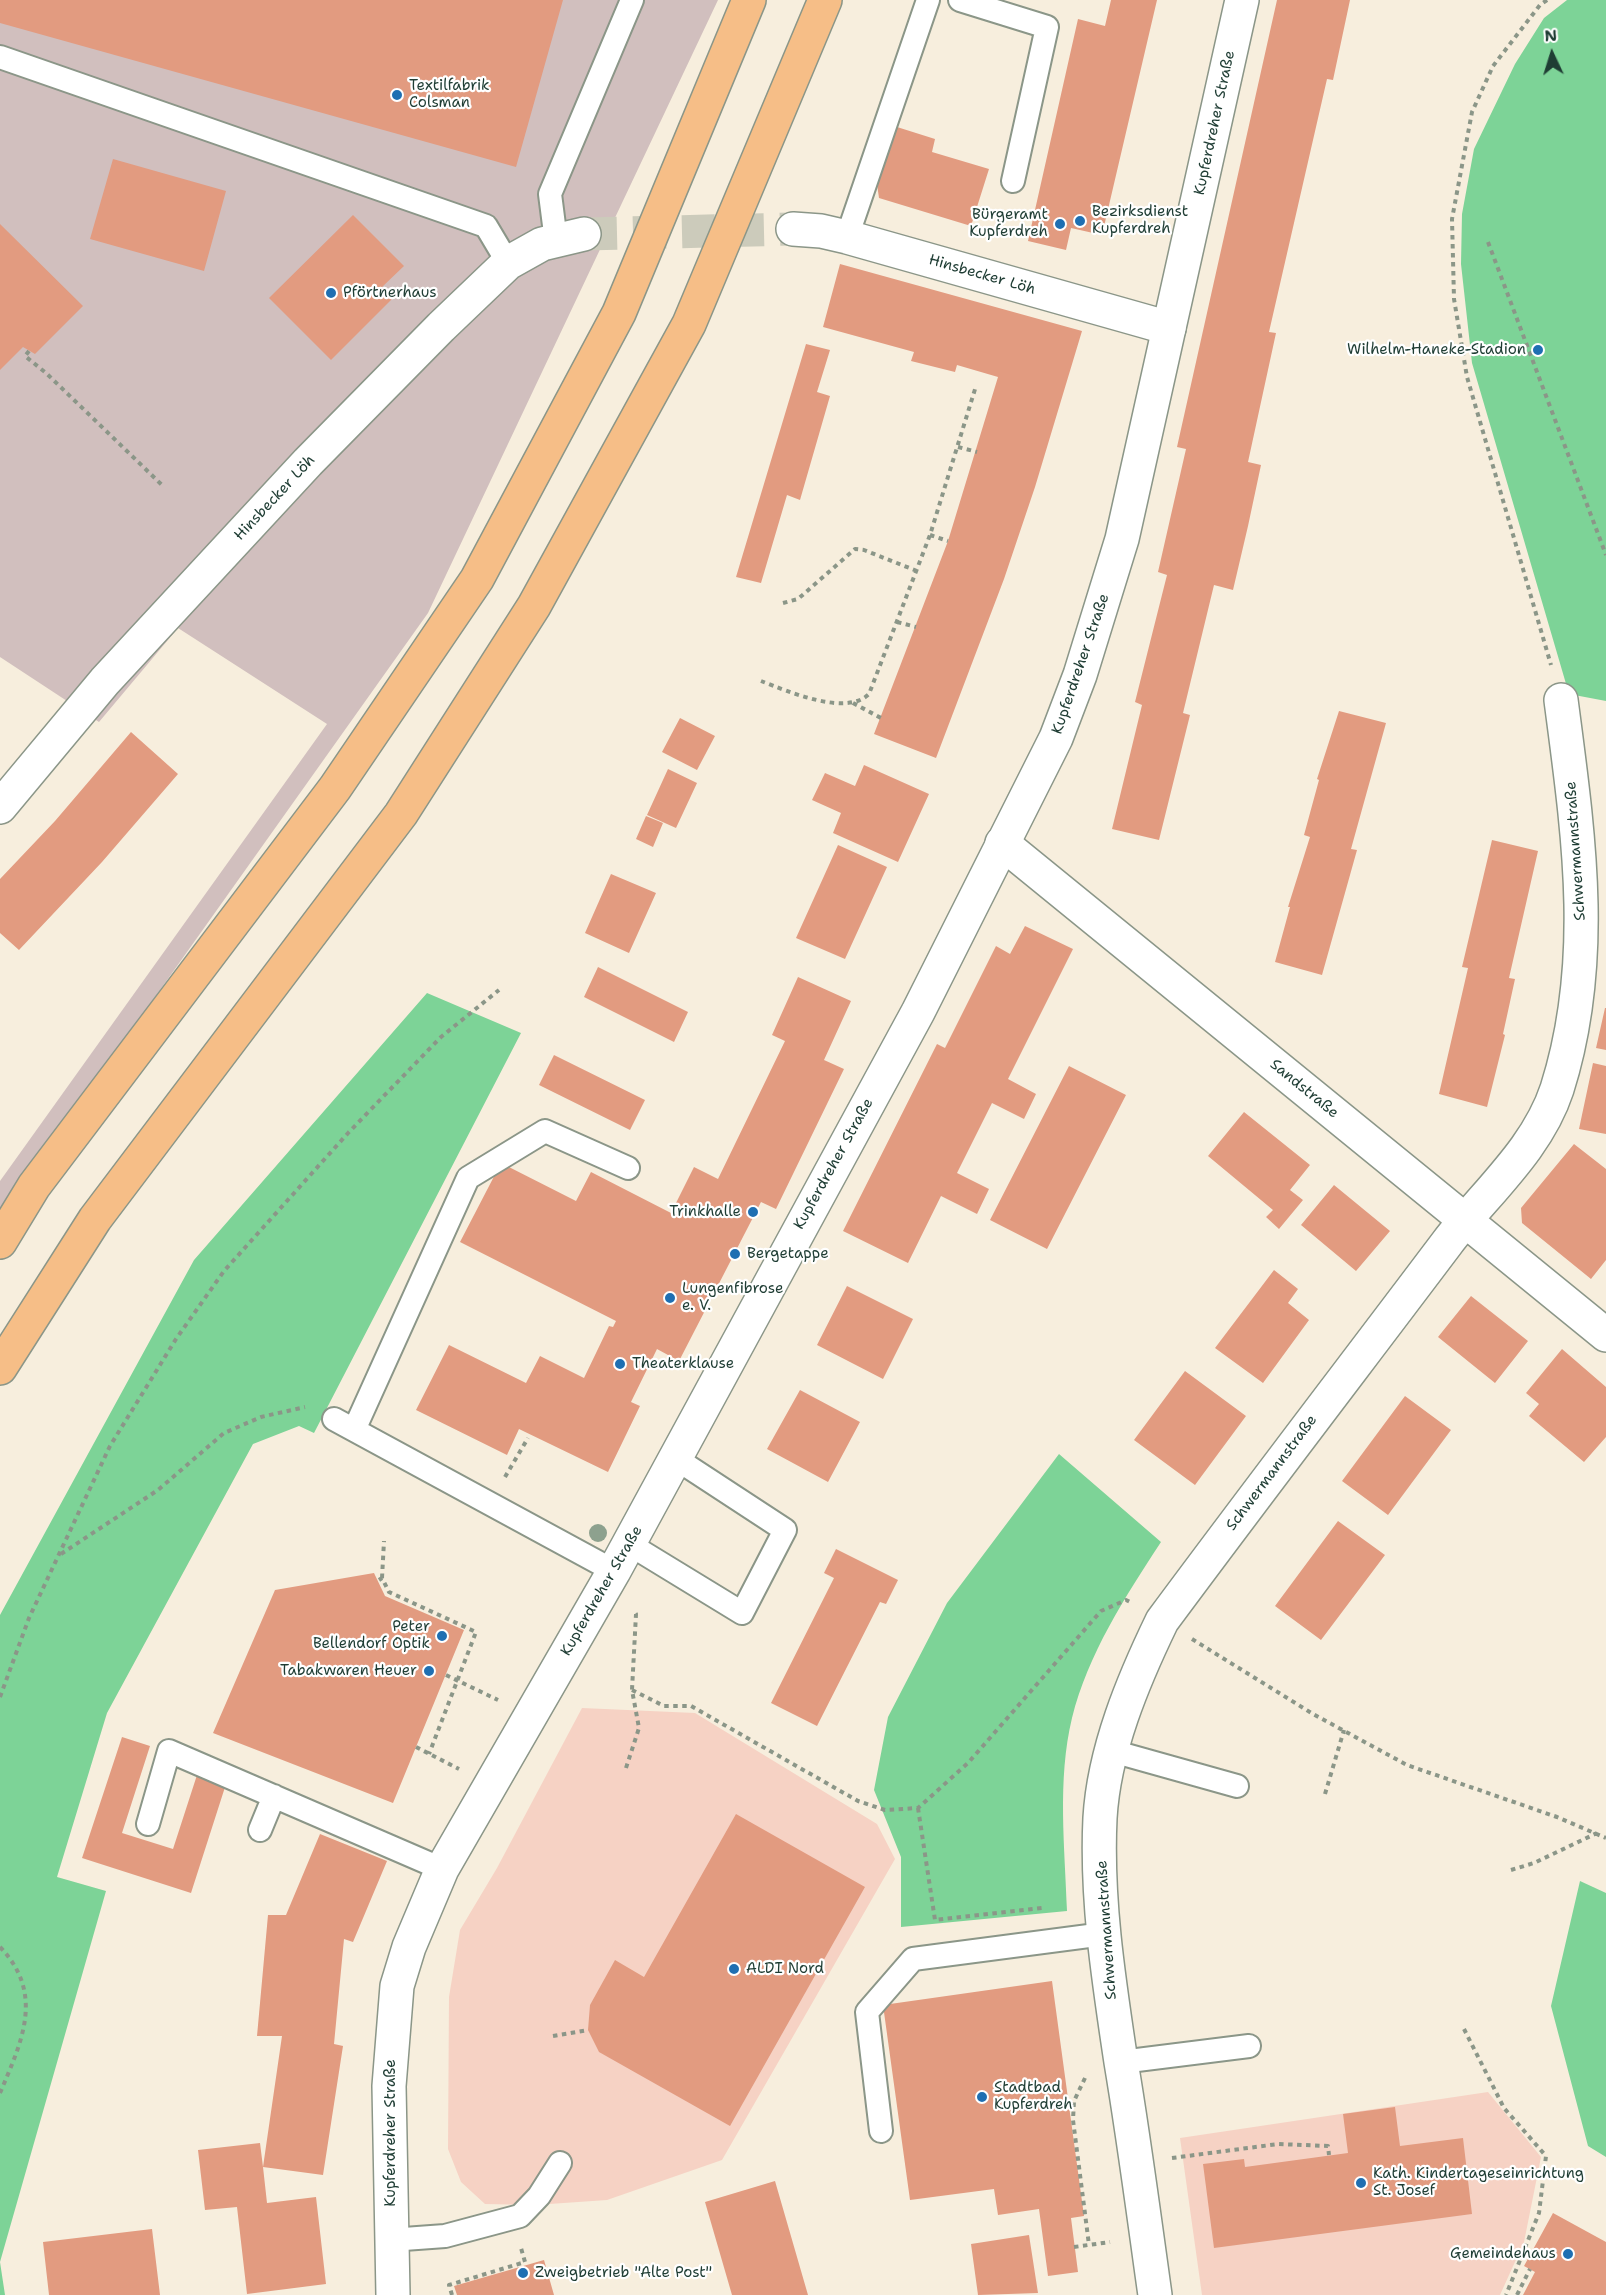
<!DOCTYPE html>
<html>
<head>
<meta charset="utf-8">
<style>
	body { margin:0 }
	#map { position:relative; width:1606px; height:2295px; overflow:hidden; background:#f7eedd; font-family:"Shantell Sans",sans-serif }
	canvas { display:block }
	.north { position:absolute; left:1522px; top:24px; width:60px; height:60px; -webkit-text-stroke:4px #fff; paint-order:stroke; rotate:356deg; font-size:16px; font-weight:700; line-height:24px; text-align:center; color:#1f3d34 }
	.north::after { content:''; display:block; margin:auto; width:21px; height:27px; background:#1f3d34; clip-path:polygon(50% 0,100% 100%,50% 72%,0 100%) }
</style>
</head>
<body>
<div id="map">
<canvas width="1606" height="2295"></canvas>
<div class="north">N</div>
</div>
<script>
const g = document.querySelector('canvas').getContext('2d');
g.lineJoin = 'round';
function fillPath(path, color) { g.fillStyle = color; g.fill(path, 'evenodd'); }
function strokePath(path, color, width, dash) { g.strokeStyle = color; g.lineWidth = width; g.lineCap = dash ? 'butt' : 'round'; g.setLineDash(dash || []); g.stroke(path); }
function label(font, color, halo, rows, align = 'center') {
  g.font = font + ' "Shantell Sans",sans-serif'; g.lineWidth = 4.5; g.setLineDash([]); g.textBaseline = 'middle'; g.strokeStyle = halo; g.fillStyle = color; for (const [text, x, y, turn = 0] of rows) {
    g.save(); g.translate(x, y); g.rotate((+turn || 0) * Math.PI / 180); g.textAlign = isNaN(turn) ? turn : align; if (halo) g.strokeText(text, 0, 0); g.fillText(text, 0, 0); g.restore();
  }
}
fillPath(new Path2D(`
	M582,1708L695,1713L877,1824L895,1859L722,2160L607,2200L535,2205L485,2204L461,2182L448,2149L449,1997L460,1930L497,1868Z
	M1488,2092L1541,2157L1524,2242L1500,2295H1202L1180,2138Z`), '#f6d2c4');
fillPath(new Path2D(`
	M0,0H718L428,613L0,1215V1181L327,724L178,628L99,722L0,657Z`), '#d1bfbe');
fillPath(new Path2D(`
	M1567,0H1606V701L1569,694L1472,363L1461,264L1462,214L1474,149L1515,64L1544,18Z
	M427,993L521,1033L314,1433L299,1426L253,1444L107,1713L57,1877L106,1891L0,2262L5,2295H0V1615L194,1260Z
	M1059,1454L1161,1542C1125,1597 1088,1654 1072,1718C1057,1780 1065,1848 1067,1911L901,1927V1857L874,1790L888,1717L947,1603Z
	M1580,1881L1606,1893V2157L1588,2146L1551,2006Z`), '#7dd397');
fillPath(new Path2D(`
	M0,0H563L516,167L0,23Z
	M1111,0H1157L1102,235L1071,228L1066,250L1028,241L1078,19L1105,26Z
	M1277,0H1350L1333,80L1327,79L1269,332L1276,333L1248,462L1261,465L1248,526L1233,590L1214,585L1183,713L1190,715L1159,840L1112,829L1142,705L1135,702L1167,575L1158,572L1186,449L1177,447Z
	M897,127L935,139L932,152L989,169L971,226L879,198L877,184Z
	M113,159L226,191L204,271L90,239Z
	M353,215L404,266L382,287L393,298L331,360L269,298Z
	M0,224L83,306L35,354L23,347L0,370Z
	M840,264L1082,331L1035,487L1004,579L936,758L874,734L948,541L998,377L957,365L955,372L911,361L914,352L823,327Z
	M806,344L830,350L817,392L830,396L800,500L787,495L761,583L736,577Z
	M1339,711L1386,723L1351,849L1357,850L1322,975L1275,962L1290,907H1288L1310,837L1304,835L1319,780L1317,779Z
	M680,718L715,736L697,770L662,752Z
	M131,732L178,774L102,862L19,950L0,933V879L55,821Z
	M864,765L929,794L898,862L833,833L841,813L812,800L825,773L855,786Z
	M668,769L697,783L676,828L647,815Z
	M646,816L663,823L653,847L636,839Z
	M1492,840L1538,851L1509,978L1515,979L1503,1034L1505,1035L1487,1107L1439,1094L1468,968L1462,967Z
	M838,845L887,867L845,959L796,938Z
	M611,874L656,893L629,953L585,933Z
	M1025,926L1073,949L1008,1079L1036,1094L1024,1119L992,1103L957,1173L989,1189L977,1214L941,1196L908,1263L843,1231L937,1044L945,1048L996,946L1010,954Z
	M598,967L688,1012L674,1042L584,997Z
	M798,977L851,1001L824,1060L844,1069L776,1209L761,1202L679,1361L657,1349L631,1402L640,1406L608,1472L519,1429L507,1455L416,1410L449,1345L526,1383L540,1356L584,1378L609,1326L613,1327L616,1321L460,1242L501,1163L576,1201L591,1172L671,1213L694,1167L718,1179L785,1041L772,1035Z
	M1605,1008H1606V1050L1596,1048Z
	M554,1055L645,1100L630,1130L539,1085Z
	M1593,1063L1606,1066V1134L1579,1129Z
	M1069,1066L1126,1095L1047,1249L990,1220Z
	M1244,1112L1310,1165L1290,1190L1303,1200L1279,1229L1266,1217L1273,1210L1208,1156Z
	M1574,1144L1606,1169V1260L1591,1279L1522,1223L1521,1208Z
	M1334,1185L1390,1231L1356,1271L1301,1225Z
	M1274,1270L1298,1289L1288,1303L1309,1320L1263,1383L1215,1348Z
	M847,1286L913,1319L883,1379L817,1345Z
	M1471,1296L1528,1341L1495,1383L1438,1337Z
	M1562,1349L1606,1387V1437L1584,1462L1529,1416L1539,1404L1526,1393Z
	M1185,1371L1246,1416L1195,1485L1134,1440Z
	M800,1390L860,1422L828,1482L767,1449Z
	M1405,1396L1451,1430L1388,1515L1342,1481Z
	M1338,1521L1385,1555L1321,1640L1275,1606Z
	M836,1549L898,1580L886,1604L880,1602L817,1726L771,1703L834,1578L824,1573Z
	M374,1573L385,1596L464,1630L393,1803L213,1733L275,1590Z
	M122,1737L150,1746L122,1833L173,1849L197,1775L226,1784L191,1893L82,1858Z
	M736,1814L865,1887L730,2126L599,2052L588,2030L590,2005L615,1960L644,1977Z
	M320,1834L387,1861L353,1942L344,1939L334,2044L343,2046L323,2175L263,2167L267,2203L316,2197L326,2284L247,2294L237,2207L205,2210L198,2150L260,2143L263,2167L282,2036H257L268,1915H286Z
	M1052,1981L1084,2216L1071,2218L1078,2272L1048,2276L1039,2209L998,2215L994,2189L910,2200L883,2005Z
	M1395,2107L1400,2146L1463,2138L1472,2214L1214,2248L1203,2164L1244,2159L1245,2167L1348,2153L1343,2114Z
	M775,2181L808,2295H732L705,2202Z
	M1553,2213L1606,2242V2295H1523L1535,2272L1524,2266Z
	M152,2229L160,2295H49L43,2242Z
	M1029,2235L1038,2293L978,2295L971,2244Z
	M544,2260L554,2295H457L454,2286Z`), '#e29b80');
strokePath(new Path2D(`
	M584,234L793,229`), '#cccbbb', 33, [33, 16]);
const service = new Path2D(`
	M960,0L1047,27L1013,181
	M0,57L486,226L508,263
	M847,237L928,0
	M556,241L550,194L632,0
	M334,1419L614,1571
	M354,1430L468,1178L545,1131L628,1168
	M629,1544L742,1613L785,1530L675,1458
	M1112,1751L1237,1786
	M148,1824L169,1751L442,1869
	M260,1830L274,1796
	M1121,2062L1249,2046
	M881,2131L867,2012L913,1959L1104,1934
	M390,2240L445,2236L520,2216L539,2196L560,2163`);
const minor = new Path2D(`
	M793,229L821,231L847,237L1169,328
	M0,807L105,681L308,462L441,327L508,263L542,244L584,234
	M1002,843L1606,1335
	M1155,2295C1144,2217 1134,2139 1121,2062C1109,1982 1096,1900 1100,1818C1104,1750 1133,1681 1162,1621C1256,1494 1352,1369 1447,1243C1485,1193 1537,1150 1557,1089C1598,960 1578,830 1561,700`);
const tertiary = new Path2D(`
	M393,2295L389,2086L397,1986L409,1947L442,1869L614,1571L918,1012L1056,738L1080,675L1122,539L1242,0`);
const motorway = new Path2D(`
	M0,1242L34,1186L335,788L477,579L619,313L749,0
	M0,1368L95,1219L401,814L534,606L689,324L825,0`);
strokePath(service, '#8b9688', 26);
strokePath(minor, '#8b9688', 36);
strokePath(tertiary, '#8b9688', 36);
strokePath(motorway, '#8b9688', 36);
strokePath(new Path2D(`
	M1547,0L1540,5L1493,66L1472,112L1452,219L1454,299L1467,377L1551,665
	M1488,242L1606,555
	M29,351L25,356L46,373L162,485
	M958,447L977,452
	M930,535L948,541
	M783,603L798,599L855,549L864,550L917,571
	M897,622L916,627
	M761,681C787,691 846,717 869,694L930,535L976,386
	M853,703L881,718
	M505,1477L528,1438
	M61,1554L158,1490L224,1433L261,1417L305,1407
	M382,1578L384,1541
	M379,1580L382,1578L389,1592L476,1632L429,1754
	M1192,1639L1313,1714L1407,1765L1557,1817L1606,1838
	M446,1675L498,1700
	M632,1690L664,1706H691L858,1801L885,1810L918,1808L968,1763L1101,1611L1126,1600L1132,1603
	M0,1697L29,1618L110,1446L176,1339L224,1271L349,1132L441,1037L499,990
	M416,1747L459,1769
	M626,1768L639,1728L632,1690L636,1614L633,1610
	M1325,1794L1344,1730
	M918,1808L935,1920L1042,1908
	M1511,1870L1534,1863L1597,1833
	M0,1947C45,1994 22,2041 0,2093
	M1464,2029L1504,2108L1546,2156L1539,2213L1506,2295
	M553,2036L588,2030
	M1085,2078L1074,2101L1073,2120L1089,2245
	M1172,2158L1278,2144L1328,2146L1329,2155
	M1074,2247L1110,2242
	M452,2295L449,2285L525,2262L521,2248
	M1517,2295L1530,2269`), '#8b9688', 4, [4.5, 4.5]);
strokePath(service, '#fff', 22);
strokePath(minor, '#fff', 33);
strokePath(tertiary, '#fff', 33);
strokePath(motorway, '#f6be87', 33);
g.fillStyle = '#8da18e';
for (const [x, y] of [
	[598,1533]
]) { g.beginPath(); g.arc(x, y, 9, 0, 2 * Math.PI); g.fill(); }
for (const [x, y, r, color] of [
	[397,95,6,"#1f6fb2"],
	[1080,221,6,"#1f6fb2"],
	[1060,224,6,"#1f6fb2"],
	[331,293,6,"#1f6fb2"],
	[1538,350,6,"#1f6fb2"],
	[753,1212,6,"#1f6fb2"],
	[735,1254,6,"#1f6fb2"],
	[670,1298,6,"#1f6fb2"],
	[620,1364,6,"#1f6fb2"],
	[442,1636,6,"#1f6fb2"],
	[429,1671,6,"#1f6fb2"],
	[734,1969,6,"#1f6fb2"],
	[982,2097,6,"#1f6fb2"],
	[1361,2183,6,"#1f6fb2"],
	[1568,2254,6,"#1f6fb2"],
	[523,2273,6,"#1f6fb2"]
]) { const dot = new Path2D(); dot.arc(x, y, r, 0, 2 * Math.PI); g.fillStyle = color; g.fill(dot); strokePath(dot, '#fff', 2); }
label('15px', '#1f3d34', '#fff', [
	["Textilfabrik",409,86],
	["Colsman",409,103],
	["Bezirksdienst",1092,212],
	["Kupferdreh",1092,229],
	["Bürgeramt",1048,215,"right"],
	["Kupferdreh",1048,232,"right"],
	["Pförtnerhaus",343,293],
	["Wilhelm-Haneke-Stadion",1526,350,"right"],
	["Trinkhalle",741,1212,"right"],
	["Bergetappe",747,1254],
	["Lungenfibrose",682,1289],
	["e. V.",682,1306],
	["Theaterklause",632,1364],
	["Peter",430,1627,"right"],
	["Bellendorf Optik",430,1644,"right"],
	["Tabakwaren Heuer",417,1671,"right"],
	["ALDI Nord",746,1969],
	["Stadtbad",994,2088],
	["Kupferdreh",994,2105],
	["Kath. Kindertageseinrichtung",1373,2174],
	["St. Josef",1373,2191],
	["Gemeindehaus",1556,2254,"right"],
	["Zweigbetrieb \"Alte Post\"",535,2273]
], 'left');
label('15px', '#1f3d34', '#fff', [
	["Kupferdreher Straße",1215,123,-78],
	["Hinsbecker Löh",982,275,16],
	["Hinsbecker Löh",275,498,-47],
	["Kupferdreher Straße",1081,664,-71],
	["Schwermannstraße",1576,851,-94],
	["Sandstraße",1304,1089,39],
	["Kupferdreher Straße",834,1164,-61],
	["Schwermannstraße",1272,1473,-53],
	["Kupferdreher Straße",602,1591,-60],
	["Schwermannstraße",1107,1930,-94],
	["Kupferdreher Straße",391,2133,-90]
]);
</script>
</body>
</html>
